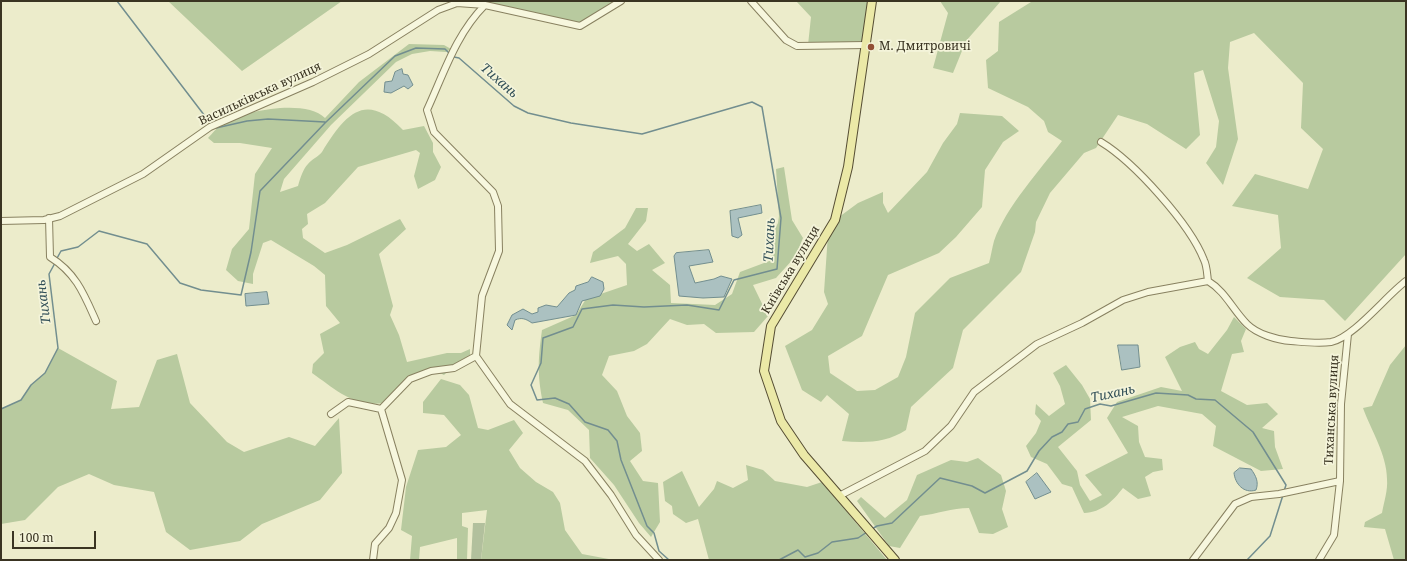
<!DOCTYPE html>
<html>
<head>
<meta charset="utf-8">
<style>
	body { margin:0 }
	#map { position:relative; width:1407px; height:561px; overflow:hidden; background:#ececcb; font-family:"Noto Serif",serif }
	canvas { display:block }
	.frame { position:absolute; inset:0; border:2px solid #3a3422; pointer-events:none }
	.scale { position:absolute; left:12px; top:531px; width:84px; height:18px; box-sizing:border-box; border:2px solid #3a3422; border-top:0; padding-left:5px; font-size:12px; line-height:14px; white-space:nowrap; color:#3a3422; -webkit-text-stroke:3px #f4f4da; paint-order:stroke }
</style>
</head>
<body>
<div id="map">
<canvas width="1407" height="561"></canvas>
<div class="frame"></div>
<div class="scale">100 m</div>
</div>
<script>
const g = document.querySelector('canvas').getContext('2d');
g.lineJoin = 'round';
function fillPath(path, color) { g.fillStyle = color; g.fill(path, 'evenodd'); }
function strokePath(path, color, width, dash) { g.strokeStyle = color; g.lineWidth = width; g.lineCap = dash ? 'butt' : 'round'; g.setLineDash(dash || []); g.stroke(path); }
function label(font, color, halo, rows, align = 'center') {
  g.font = font + ' "Noto Serif",serif'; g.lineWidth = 3.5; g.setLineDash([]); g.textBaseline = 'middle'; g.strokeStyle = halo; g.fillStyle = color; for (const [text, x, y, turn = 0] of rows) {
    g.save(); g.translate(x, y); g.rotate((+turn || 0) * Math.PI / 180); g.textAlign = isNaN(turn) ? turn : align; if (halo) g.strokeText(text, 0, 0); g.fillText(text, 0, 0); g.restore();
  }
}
fillPath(new Path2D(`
	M168,1H342L242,71Z
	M450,1H621L580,26L522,13Z
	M796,1H872L866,45H808L811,17Z
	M940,1H1001L966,41L953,73L933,68L948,13Z
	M1029,1H1406V254L1345,321L1324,300L1280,297L1247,278L1281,248L1278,215L1232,206L1255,174L1308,189L1323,149L1301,128L1303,83L1254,33L1230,42L1228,68L1238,139L1223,185L1206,163L1216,147L1219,121L1203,70L1194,73L1200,135L1186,149L1147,124L1118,115L1096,148L1084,153L1050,193L1036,222L1035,232L1021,272L963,330L953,368L911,407L906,430C886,443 865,443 842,441L849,414L827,395L821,402L802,390L785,346L812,330L828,304L824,292L828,234L835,220L858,203L883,192V203L888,213L927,172L943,143L957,124L960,113L1002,116L1019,131L1003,142L985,170L982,207L956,237L939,253L888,275L862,336L828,356L830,373L857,391L875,390L898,377L906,357L915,313L950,278L989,263C991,256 992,248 994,241C1006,207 1040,170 1062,141L1048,132L1044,121L1028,107L988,88L986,60L998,51L999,22L1031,2Z
	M409,44L444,45L451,49L446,52L430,51L412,54L396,62L331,125L284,179L280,192L298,186C300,179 303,169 308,164C312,159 318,157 322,152C345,115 365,90 403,130L424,126L433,143V152L441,167L435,180L418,189L414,176L420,153L416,150L358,167L325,203L307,214L308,224L302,229L303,238L325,253L347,245L400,219L406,229L379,254L393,306L390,315L399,335L407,362L447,353H461L470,349V355L456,363L444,375L430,368L395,390L384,403C354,408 335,389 312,373L313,364L324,353L320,334L340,323L326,306L325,275L314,266L271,240L263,243L253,274V284L238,281L226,270L232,249L249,229L255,174L272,148L240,143H214L208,138C213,133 218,126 224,123C246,110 306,99 325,118L359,82Z
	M784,167L792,220L803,238L795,257L776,278L753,285L768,316L754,332L716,333L704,324L687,325L670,319L647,344L634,351L609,356L602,375L617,391L627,416L640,433L642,451L630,461L643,481L658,483L660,522L651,537L639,523L614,485L590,458L589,430L568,410L543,403C537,374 538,359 542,330L576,315L586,299L627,285L626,264L618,256L590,263L593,252L625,228L636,208H648L646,221L628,244L637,251L649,244L665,263L652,270L670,285L671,303L715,305L732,294L740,272L772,260L769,241L778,223L779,216L776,169Z
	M1234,317L1246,329L1241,341L1244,352L1232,354L1221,391L1247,405L1267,403L1278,414L1262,428L1274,431L1275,447L1283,469L1261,471L1213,446L1216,426L1202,414L1158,406L1122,417L1138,426L1139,442L1145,457L1162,459L1163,470L1153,472L1145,477L1151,496L1138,499L1123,488C1112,502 1102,512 1084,513L1072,487L1062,484L1047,464L1031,457L1026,446L1036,433L1041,421L1035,414L1036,404L1049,416L1065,404L1060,386L1053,373L1066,365L1082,385L1090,399L1091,420L1058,447L1077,471L1080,485L1090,501L1102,495L1085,475L1128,453L1107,418L1117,402L1161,387L1182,391L1165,357L1180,347L1195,342L1199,349L1208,354L1227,330Z
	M1406,345V560H1394L1385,529L1364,527L1365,522L1382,513C1384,502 1388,490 1387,479C1387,455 1371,430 1363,408L1372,406L1390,365Z
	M58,348L117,381L111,409L139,407L157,360L177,354L190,403L227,442L244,452L289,437L315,446L339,418L342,473L320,500L262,524L240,541L190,550L166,532L154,492L114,485L89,474L58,487L25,520L1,524V409L21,400L31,385L45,373Z
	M441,379L460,385L469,395L478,428L488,430L514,420L523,433L509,450L520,468L536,482L553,492L560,503L565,530L582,554L614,560H481L487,510L462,513V526L468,528L467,560H457V538L420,547L419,560H410L412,536L401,530L406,487L418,450L446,447L461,435L444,415L423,413V402Z
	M978,458L1001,475L1006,491L1002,509L1008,527L993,534L979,533L969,508C952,508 937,514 920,516L900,548L889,546L857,501L861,497L885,518L907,500L917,475L951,460L967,462Z
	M746,465L763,470L775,481L807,487L822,482L887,560H709L698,519L686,523L673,514L672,506L665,501L663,482L682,471L699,507L714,489L717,481L733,488L748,480Z`), '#b8ca9f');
fillPath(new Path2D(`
	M473,523H485L481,560H471Z`), '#b2c09d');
const water = new Path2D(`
	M402,69L403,74L408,75L413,85L408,89L404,86L391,93L384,92L385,82L392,81L395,72Z
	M761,205L762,213L738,218L742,235L738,238L732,236L730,211Z
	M709,250L713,262L689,266L695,283L714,279L721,276L732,279L724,297L703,298L679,296L674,256L676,253Z
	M592,277L603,282L604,289L600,296L582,301L576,315L532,323C526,319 522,317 515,320L512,330L507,325L512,315L523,309L532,314L538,312V308L546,305L557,307L569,293L575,290L576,286L588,282Z
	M267,292L269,304L246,306L245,294Z
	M1118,345H1138L1140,367L1122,370Z
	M1240,468L1251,469C1256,476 1259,482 1256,490C1244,494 1235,484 1234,473Z
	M1037,473L1051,492L1035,499L1026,482Z`);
fillPath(water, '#abc1c1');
strokePath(water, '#728e8f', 1);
strokePath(new Path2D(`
	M117,1L211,124
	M454,57L459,58L514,106L528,113L571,123L642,134L752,102L762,107L781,218L777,269L734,280L719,310L687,305L644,307L613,305L582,309L573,327L543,338L541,363L531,385L537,400L555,398L569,404L585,422L608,430L617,441L621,460L647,526L654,533L659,551L669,560
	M216,128L247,121L268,119L325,122
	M56,260L61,251L78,247L99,231L147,244L180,283L201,290L241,295L251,252L260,191L325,123L395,56L416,48L445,49L449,53
	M1,409L21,400L31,385L45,373L58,348L49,274L55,263
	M872,529L877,526L892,523L940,478L972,486L985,493L1027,471L1039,451L1052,437L1062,432L1068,424L1078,422L1085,409L1100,404L1111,406L1156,393L1188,395L1196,399L1215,400L1253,432L1286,485L1284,491
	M779,560L798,550L805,557L818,553L832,542L858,538L867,532
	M1247,560L1270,536L1283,495`), '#728e8f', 1.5);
const minor = new Path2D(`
	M751,1L786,40L797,46L866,45
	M485,5C456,34 444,73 427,110L434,132L493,192L498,206L499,251L482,296L476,356L510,404L585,461L611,495L636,535L659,560
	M1101,142C1134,162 1190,224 1204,260C1207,266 1207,274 1208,281
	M49,218L50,257C76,273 84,294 96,321
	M1,221L44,220L60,216L143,174L210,127L313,82L369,54L438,10L457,3L485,5L580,26L621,1
	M331,414L348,402L381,409
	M839,496L925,451L951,426L974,392L1037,344L1082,323L1123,300L1148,292L1208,281C1225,291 1233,310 1247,324C1257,334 1277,340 1291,341C1304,342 1318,344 1331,342C1353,338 1386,296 1406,281
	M373,560L375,544L389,528L396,513L402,480L381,409L410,379L431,371L454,368L476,356
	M1193,560L1235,504L1251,497L1279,494L1340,481
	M1319,560L1334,535L1340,481L1341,404L1348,334`);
const major = new Path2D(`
	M872,1L848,167L835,220L771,326L764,371L781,421L804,455L895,560`);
strokePath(minor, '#888160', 8);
strokePath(major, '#564e34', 10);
strokePath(minor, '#f7f7de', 6);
strokePath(major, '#ebe9a7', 8);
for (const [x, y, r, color] of [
	[871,47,4,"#924f35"]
]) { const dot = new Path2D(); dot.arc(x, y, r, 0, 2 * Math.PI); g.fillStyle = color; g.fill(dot); strokePath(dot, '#f4f4da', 1.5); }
label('12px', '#3a3422', '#f4f4da', [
	["М. Дмитровичі",879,47]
], 'left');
label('12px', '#3a3422', '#f4f4da', [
	["Васильківська вулиця",260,94,-25],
	["Київська вулиця",791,270,-59],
	["Тиханська вулиця",1332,410,-87]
]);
label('italic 13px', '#335058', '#f4f4da', [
	["Тихань",499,81,41],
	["Тихань",770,240,-87],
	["Тихань",44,302,-97],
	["Тихань",1113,394,-12]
]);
</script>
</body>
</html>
